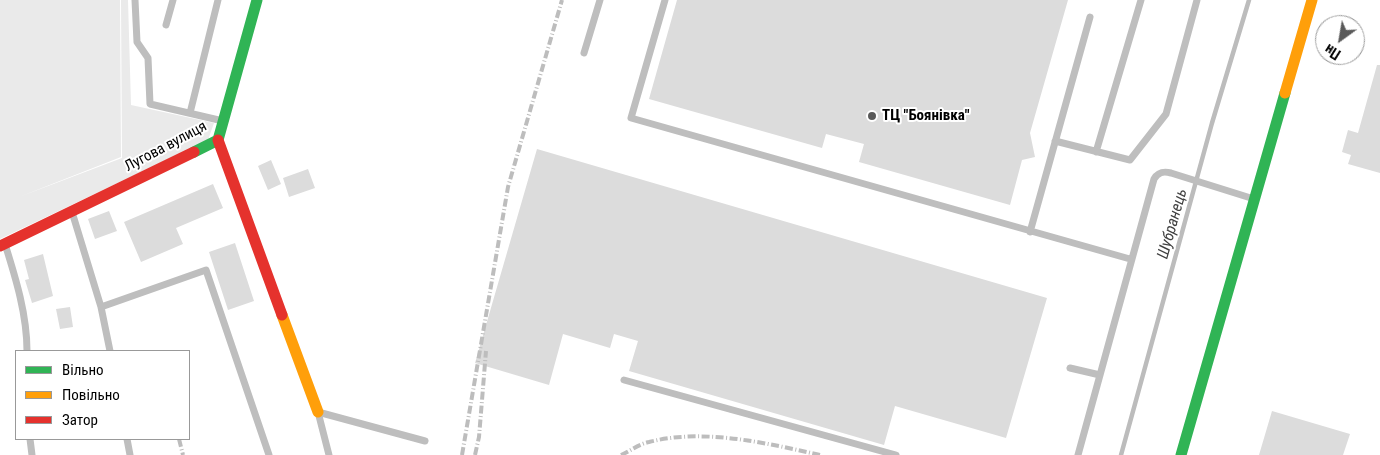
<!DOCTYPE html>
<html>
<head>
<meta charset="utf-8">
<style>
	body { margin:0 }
	#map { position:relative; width:1380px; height:455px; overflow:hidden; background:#fff; font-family:"Roboto Condensed",sans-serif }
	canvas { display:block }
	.legend { position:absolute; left:15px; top:350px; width:175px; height:90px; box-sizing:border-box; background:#fff; border:1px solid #999; margin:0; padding:6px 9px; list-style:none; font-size:15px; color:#000 }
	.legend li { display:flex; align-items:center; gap:10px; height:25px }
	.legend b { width:25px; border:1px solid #999 }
	.north { position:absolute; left:1315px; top:15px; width:50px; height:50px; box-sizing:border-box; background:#fff; border:1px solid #999; border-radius:50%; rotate:212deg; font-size:14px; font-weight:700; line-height:20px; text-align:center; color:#000 }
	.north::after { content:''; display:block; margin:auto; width:18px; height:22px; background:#595959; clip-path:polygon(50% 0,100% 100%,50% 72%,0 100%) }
</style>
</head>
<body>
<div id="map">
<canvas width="1380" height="455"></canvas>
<ul class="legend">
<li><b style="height:6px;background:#30b455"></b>Вільно</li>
<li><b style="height:6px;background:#ff9f0a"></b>Повільно</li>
<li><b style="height:6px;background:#e5322d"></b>Затор</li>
</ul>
<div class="north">Пн</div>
</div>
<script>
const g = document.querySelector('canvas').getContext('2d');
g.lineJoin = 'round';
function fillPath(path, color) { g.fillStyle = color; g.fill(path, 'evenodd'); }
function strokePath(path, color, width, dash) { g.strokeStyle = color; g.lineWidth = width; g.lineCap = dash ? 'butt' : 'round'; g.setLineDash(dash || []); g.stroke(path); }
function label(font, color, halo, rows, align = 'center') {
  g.font = font + ' "Roboto Condensed",sans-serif'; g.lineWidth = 4; g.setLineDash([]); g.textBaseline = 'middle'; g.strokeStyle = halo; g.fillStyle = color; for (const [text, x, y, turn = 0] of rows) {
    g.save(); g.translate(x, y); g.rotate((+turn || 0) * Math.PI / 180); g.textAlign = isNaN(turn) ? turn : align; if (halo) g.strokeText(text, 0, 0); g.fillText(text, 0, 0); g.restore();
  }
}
fillPath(new Path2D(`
	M0,0H120L121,157L19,197L122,158L121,0H128L131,105L214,123L208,140L0,239Z`), '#eaeaea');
strokePath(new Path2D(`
	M1121,455L1212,123L1249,0`), '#bcbcbc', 4.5);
fillPath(new Path2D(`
	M677,0H1068L1030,133L1035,157L1022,160L1010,205L859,162L864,144L826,134L822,148L649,99Z
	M1377,65H1380V173L1348,164L1351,155L1342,152L1348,130L1358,133Z
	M537,149L1047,298L1006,438L895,406L884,445L629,371L638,341L614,334L610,348L563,334L549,385L475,363Z
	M271,160L281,184L268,190L258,166Z
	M308,169L315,188L289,197L283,178Z
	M213,184L223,208L176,228L183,244L141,262L124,222Z
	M109,211L117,231L95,239L88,219Z
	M235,243L254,301L228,310L209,252Z
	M43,254L53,296L32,303L25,280L29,279L24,260Z
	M70,307L73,327L60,329L56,309Z
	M1272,411L1350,434L1343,455H1259Z`), '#dcdcdc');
strokePath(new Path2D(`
	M135,0L137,42L148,58L150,104L223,121
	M665,0L631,118L1130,259
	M166,25L173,0
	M584,53L600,0
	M190,113L218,0
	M1055,141L1130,160L1166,114L1197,0
	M1096,152L1141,0
	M72,212L101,307L110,351
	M1030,232L1090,17
	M5,244C16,279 27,315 27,351
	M101,307L206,270L269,455
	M1070,368L1100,375
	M624,380L896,455
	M30,439L32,455
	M127,439L130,455
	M329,455L318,412L425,441
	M1078,455L1154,179C1158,172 1163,171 1171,173L1254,199`), '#bebebe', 7);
strokePath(new Path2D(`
	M194,152L218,140L257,0
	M1181,455L1285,93`), '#30b455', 11);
strokePath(new Path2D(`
	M1285,93L1312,0
	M282,315L318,412`), '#ff9f0a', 11);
strokePath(new Path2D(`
	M218,140L282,315
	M0,246L194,152`), '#e5322d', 11);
strokePath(new Path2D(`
	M179,439L183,455
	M462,455L508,187L562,0
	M475,455L479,437L486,351
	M621,455C630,451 639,444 649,442C704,428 766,443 820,455`), '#bdbdbd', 4, [8, 2.5, 1, 2.5]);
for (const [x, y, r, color] of [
	[872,116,5,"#595959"]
]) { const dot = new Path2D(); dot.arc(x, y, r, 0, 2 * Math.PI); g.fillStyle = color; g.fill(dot); strokePath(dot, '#fff', 2); }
label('bold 15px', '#000', '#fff', [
	["ТЦ \"Боянівка\"",882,116]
], 'left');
label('15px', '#000', '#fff', [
	["Лугова вулиця",166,147,-28]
]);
label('italic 16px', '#404040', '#fff', [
	["Шубранець",1173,224,-74]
]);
</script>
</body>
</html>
